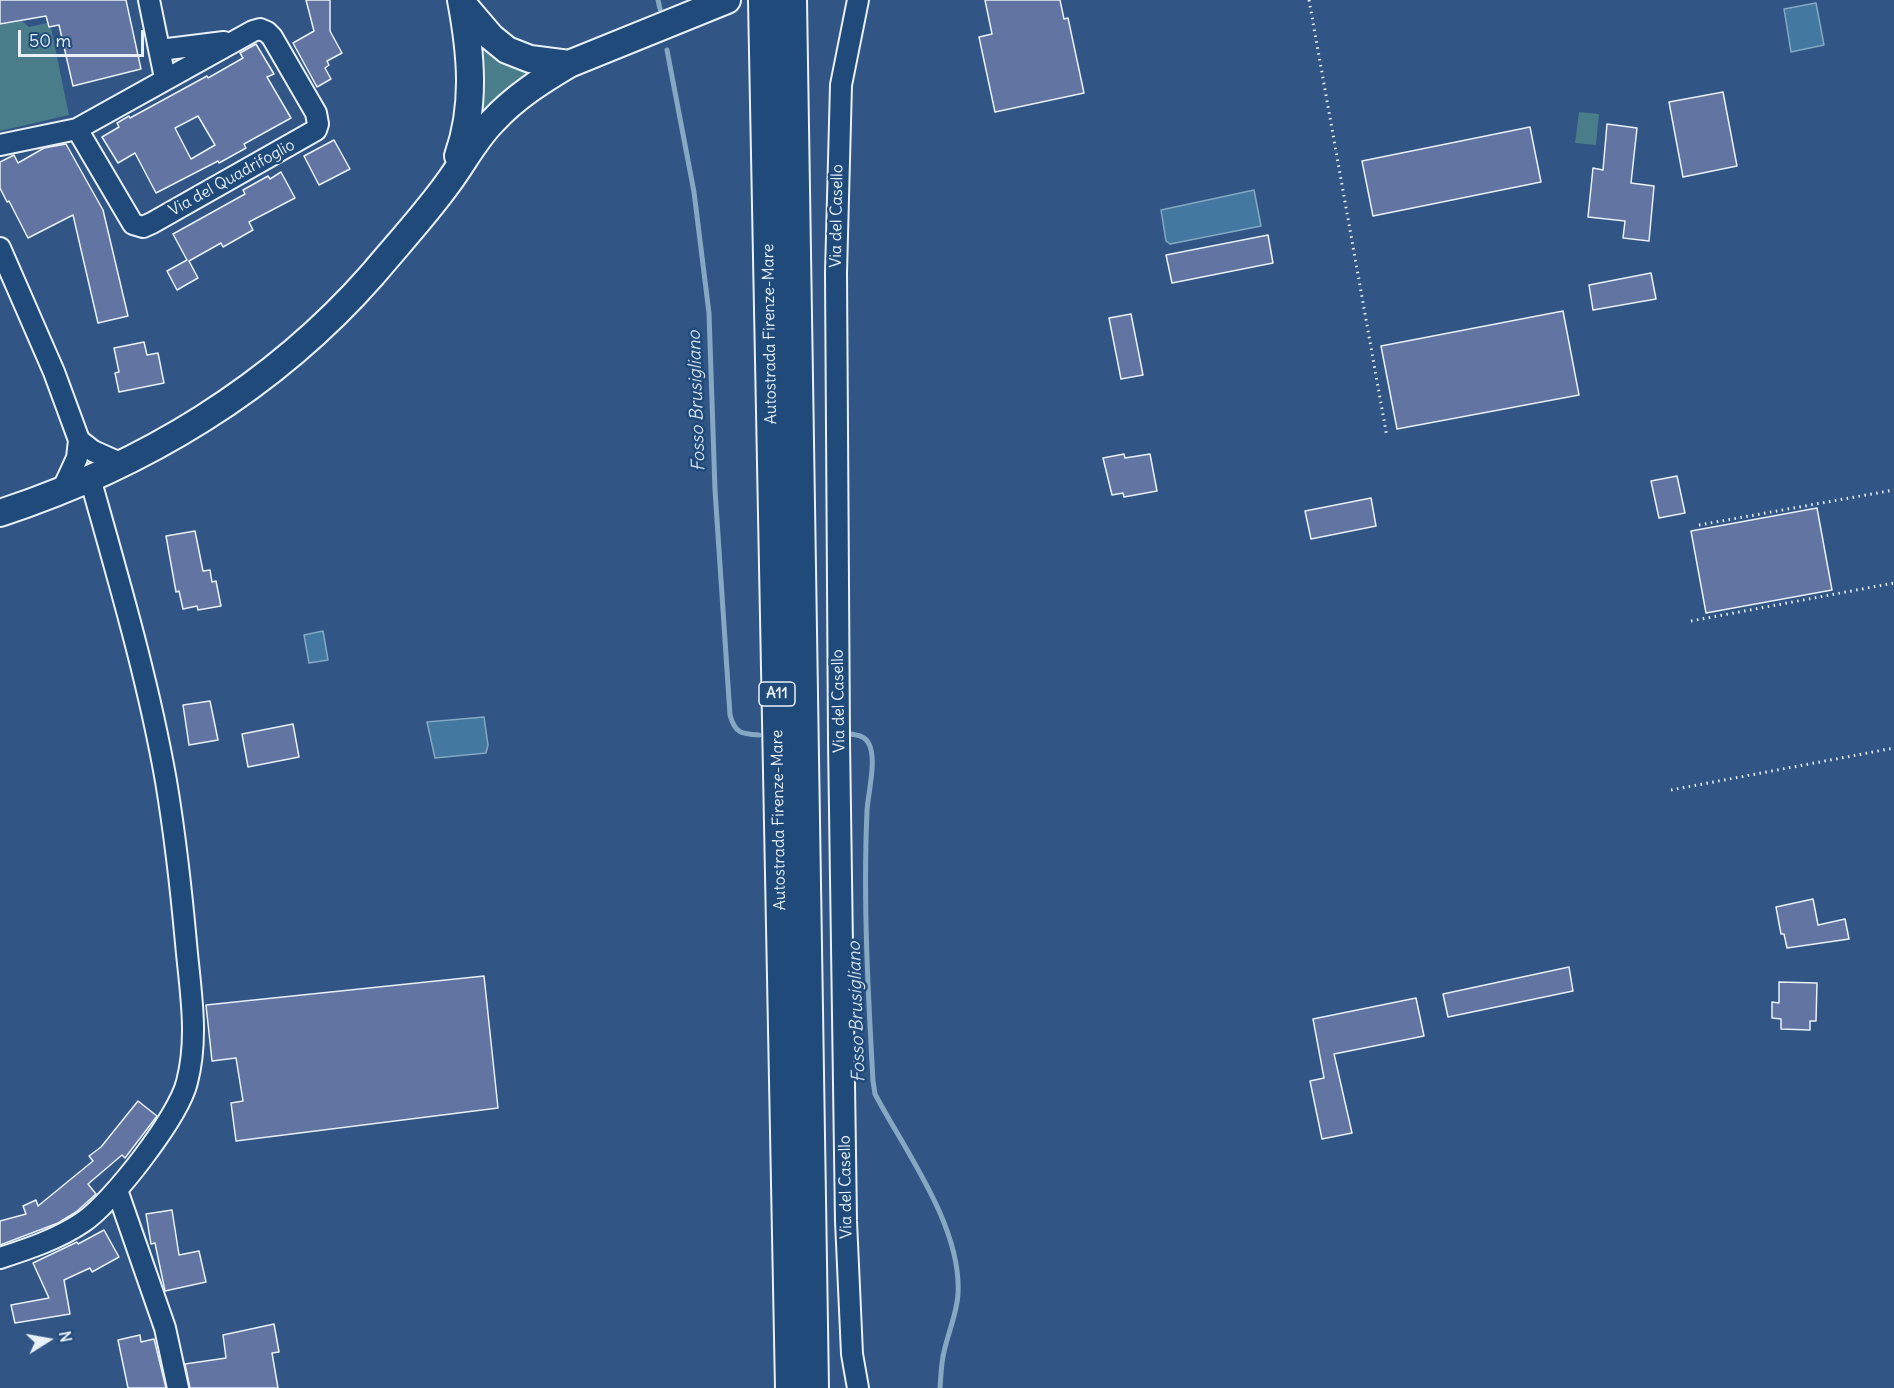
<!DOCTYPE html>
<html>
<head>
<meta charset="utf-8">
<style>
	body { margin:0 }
	#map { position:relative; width:1894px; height:1388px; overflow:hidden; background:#315585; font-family:Delius,sans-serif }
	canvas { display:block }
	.north { position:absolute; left:18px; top:1310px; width:60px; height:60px; -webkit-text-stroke:4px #1f4a7a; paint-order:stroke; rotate:79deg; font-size:16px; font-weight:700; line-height:24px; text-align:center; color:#e8f1f8 }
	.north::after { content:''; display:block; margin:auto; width:21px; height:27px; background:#e8f1f8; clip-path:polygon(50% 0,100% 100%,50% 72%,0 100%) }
	.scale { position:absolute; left:18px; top:30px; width:126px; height:27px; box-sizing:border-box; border:3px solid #e8f1f8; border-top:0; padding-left:8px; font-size:18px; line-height:21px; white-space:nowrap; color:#e8f1f8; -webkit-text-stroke:4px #1f4a7a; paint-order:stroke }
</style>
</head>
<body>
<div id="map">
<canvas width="1894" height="1388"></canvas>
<div class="north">N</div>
<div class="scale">50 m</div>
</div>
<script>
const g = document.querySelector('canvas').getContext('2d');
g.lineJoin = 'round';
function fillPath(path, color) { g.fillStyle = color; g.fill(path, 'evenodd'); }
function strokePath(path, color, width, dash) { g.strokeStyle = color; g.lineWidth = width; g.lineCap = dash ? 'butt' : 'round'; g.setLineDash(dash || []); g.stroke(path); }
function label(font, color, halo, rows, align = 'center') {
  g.font = font + ' Delius,sans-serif'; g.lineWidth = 5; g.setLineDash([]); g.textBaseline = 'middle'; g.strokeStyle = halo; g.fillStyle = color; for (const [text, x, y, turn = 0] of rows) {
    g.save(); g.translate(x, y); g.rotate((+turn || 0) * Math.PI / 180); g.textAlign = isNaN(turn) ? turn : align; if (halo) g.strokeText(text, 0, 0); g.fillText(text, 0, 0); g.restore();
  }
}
fillPath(new Path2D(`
	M22,21L29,27L47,23L48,28H51L69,115L0,131V25Z
	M475,33L542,71L480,118Z
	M1579,112L1599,114L1596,145L1575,143Z`), '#497d8a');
const water = new Path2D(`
	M1816,3L1824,45L1791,52L1784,9Z
	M1254,190L1261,226L1170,244L1166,241L1161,210Z
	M323,631L328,660L309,663L304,635Z
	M484,717L488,745L486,753L435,758L427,722Z`);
fillPath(water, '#4378a0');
strokePath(water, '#85a8c3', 1.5);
strokePath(new Path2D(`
	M658,0L660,9
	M667,50L694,192L709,313L715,490L730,715C735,733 741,734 759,735
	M850,734C858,735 865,736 869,744C877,760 868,793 867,811C863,901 868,992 873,1081L875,1094C905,1151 962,1227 958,1294C957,1313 948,1333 944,1352C941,1363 941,1376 940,1388`), '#85a8c3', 5);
const building = new Path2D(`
	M0,0H126L141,69L73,86L59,25L49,27L46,16L0,24Z
	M306,0H330V31L342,53L327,61L329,65L325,68L331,79L317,87L293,43L314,31Z
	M985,0H1060L1064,19L1068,18L1084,93L995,112L979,37L992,34Z
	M256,44L274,74L267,77L291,118L244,144L246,148L219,163L218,161L156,193L135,153L118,163L102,137L119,127L117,123L129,116L130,118L207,76L208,78L243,58L240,53ZM198,116L215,145L191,159L175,128Z
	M1723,92L1737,166L1683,177L1669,102Z
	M1607,124L1637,128L1631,183L1654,186L1649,241L1623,238L1625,221L1588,217L1593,168L1603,170Z
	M1530,127L1541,182L1373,216L1362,161Z
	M334,140L350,169L319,185L304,156Z
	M66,144L103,210L128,316L98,323L73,215L28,238L9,201L7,202L0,188V162L14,155L18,163L44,148Z
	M281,172L295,198L249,222L253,230L223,247L221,243L189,261L198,278L177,290L167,271L187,260L173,234L245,194L243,190L268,176L270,179Z
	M1268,235L1273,263L1172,283L1166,255Z
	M1651,273L1656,299L1593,310L1589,285Z
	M1563,311L1579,395L1397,429L1381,346Z
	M1131,314L1143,375L1121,379L1109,318Z
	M144,342L147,355L158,353L164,383L119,392L115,373L119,372L114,348Z
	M1124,454L1125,458L1150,454L1157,491L1124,497L1123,493L1112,495L1103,458Z
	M1677,476L1685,513L1659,518L1651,481Z
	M1371,498L1376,526L1311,539L1305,511Z
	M1817,508L1832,590L1706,613L1691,531Z
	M195,531L203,571L210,570L212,582L216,581L221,606L198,610L197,606L183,609L179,591L176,592L166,536Z
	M210,701L218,740L189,745L183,705Z
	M293,724L299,757L248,767L242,734Z
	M1813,899L1818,925L1845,919L1849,939L1787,948L1784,934H1781L1776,907Z
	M1569,967L1573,991L1448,1017L1443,994Z
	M484,976L498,1108L236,1141L231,1103L243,1101L236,1058L212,1061L206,1005Z
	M1779,982L1817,983L1816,1021H1810V1030L1781,1029V1019L1772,1018V1002L1779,1003Z
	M1416,998L1424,1036L1334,1054L1352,1133L1322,1139L1310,1081L1324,1078L1313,1019Z
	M138,1101L157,1116L125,1158L122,1155L88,1184L96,1194L76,1212L58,1223L0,1245V1221L26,1214L23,1206L36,1200L38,1206L93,1161L89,1156L101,1147Z
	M172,1210L179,1255L199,1251L206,1282L165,1291L155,1243L151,1244L146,1214Z
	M104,1230L119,1257L92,1272L90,1268L64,1280L70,1314L15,1323L11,1305L49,1298L33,1263L77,1242L78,1244Z
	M274,1324L279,1352L272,1353L278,1388H190L185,1364L226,1358L223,1335Z
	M140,1335L141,1342L154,1339L166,1388H128L118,1340Z`);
fillPath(building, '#6174a2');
strokePath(building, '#e8f1f8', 1.5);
const minor = new Path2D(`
	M149,0L165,78
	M858,0L841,85L836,273L839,741L846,1221L852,1354L858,1388
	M260,29L267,32L272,37L316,113L318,124L316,130L152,223L143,227L133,224L77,129L253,31Z
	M160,50L224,42
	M0,145L77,129
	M0,248L54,372L79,440L77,458L65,484
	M79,440L93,451L122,464
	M117,1190L165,1328L178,1388
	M0,1258C28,1249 58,1239 83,1222C112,1203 179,1116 187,1082C199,1036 190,989 186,943C181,888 175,835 166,781C148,679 118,578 90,478`);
const major = new Path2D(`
	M462,3L491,37L507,50L530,59L569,64L727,0
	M458,156C476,105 471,53 461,0
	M0,513C143,466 273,388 373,274C398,244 425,215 448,183C463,163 475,139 493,121C515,97 542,80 569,64`);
const highway = new Path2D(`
	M764,0L791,1388
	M791,0L813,1388`);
strokePath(minor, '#e8f1f8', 24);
strokePath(major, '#e8f1f8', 30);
strokePath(highway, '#e8f1f8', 34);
strokePath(new Path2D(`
	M1309,0L1387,437
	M1699,525L1894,490
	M1691,621L1894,583
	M1671,790L1894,748`), '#e8f1f8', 3, [1.5, 4.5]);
strokePath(minor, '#1f4a7a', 20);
strokePath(major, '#1f4a7a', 26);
strokePath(highway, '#1f4a7a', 30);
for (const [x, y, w] of [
	[777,694,36]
]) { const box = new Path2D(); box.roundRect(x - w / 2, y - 12, w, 24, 4.5); g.fillStyle = '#1f4a7a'; g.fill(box); strokePath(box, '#e8f1f8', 1.5); }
label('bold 15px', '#e8f1f8', null, [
	["A11",777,694]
]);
label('16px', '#e8f1f8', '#1f4a7a', [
	["Via del Quadrifoglio",232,178,-29],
	["Via del Casello",837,216,-89],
	["Autostrada Firenze-Mare",770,334,-91],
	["Via del Casello",839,701,-91],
	["Autostrada Firenze-Mare",779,820,-91],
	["Via del Casello",846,1187,-91]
]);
label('italic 18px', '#cfdfeb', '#1f4a7a', [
	["Fosso Brusigliano",697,401,-92],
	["Fosso Brusigliano",857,1012,-92]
]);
</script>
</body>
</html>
